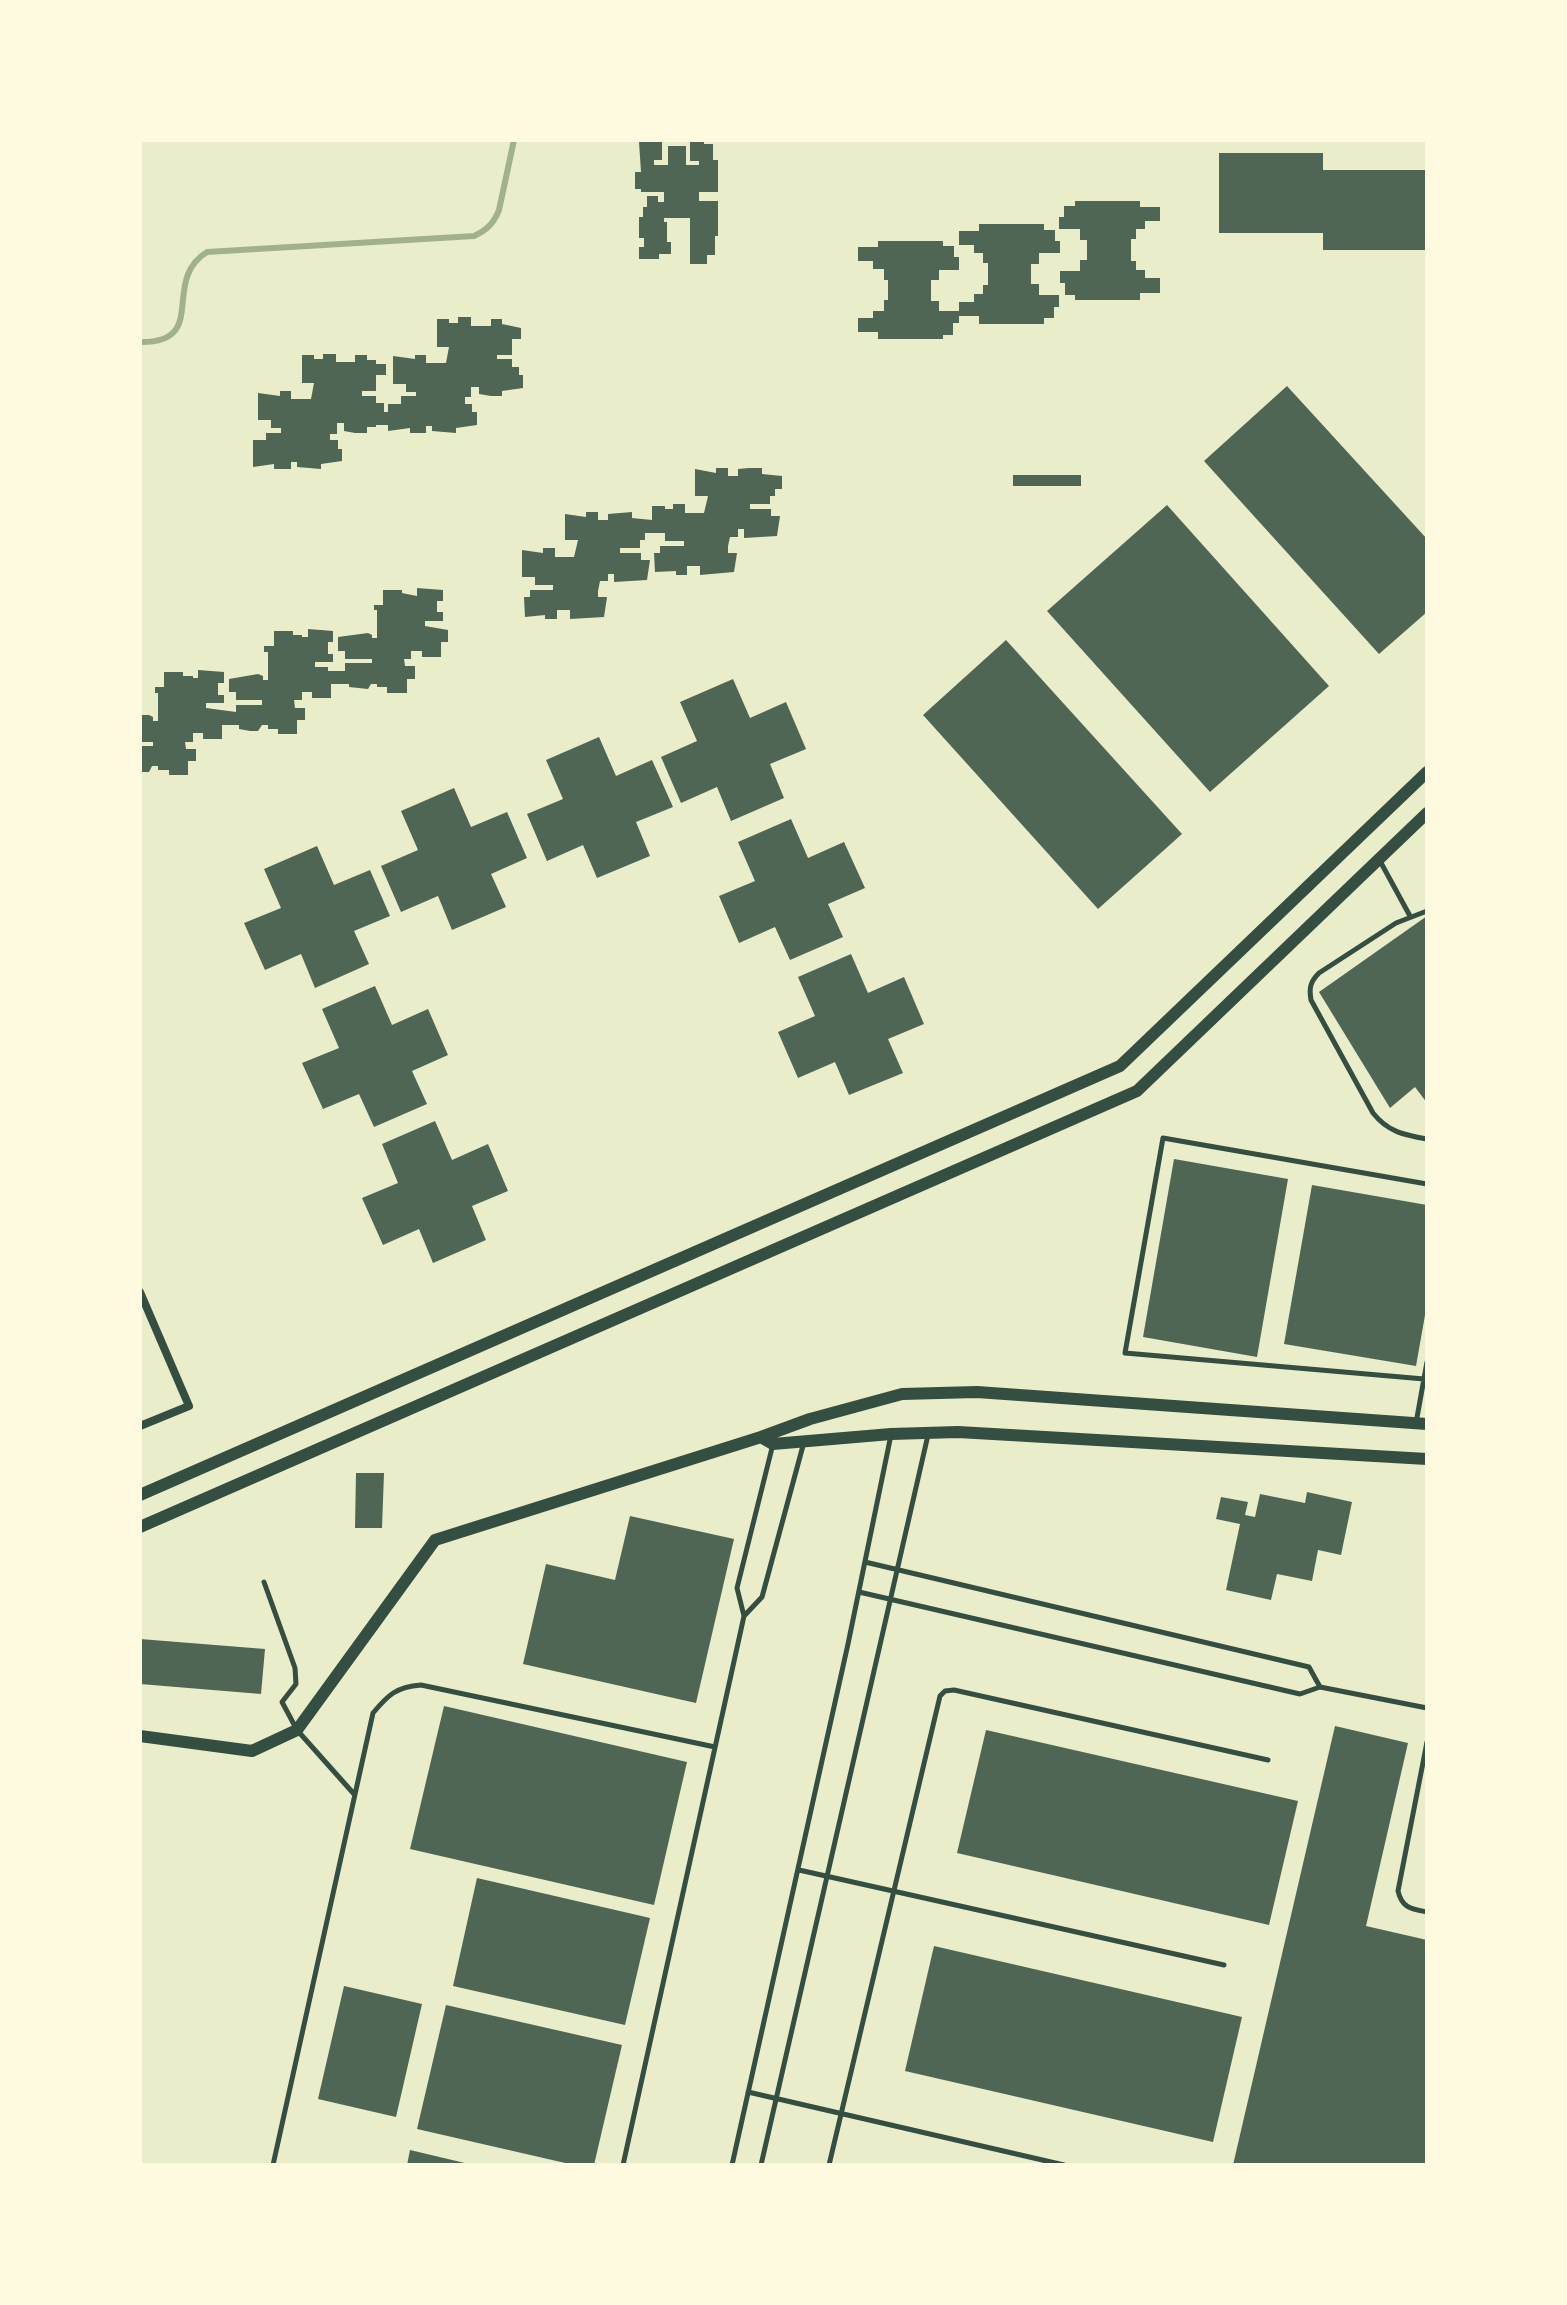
<!DOCTYPE html>
<html>
<head>
<meta charset="utf-8">
<style>
	body { margin:0 }
	#map { position:relative; width:1567px; height:2305px; overflow:hidden; background:#e9edc9; font-family:"Varela Round",sans-serif }
	canvas { display:block }
	.frame { position:absolute; inset:0; border:142px solid #fefae0; pointer-events:none }
</style>
</head>
<body>
<div id="map">
<canvas width="1567" height="2305"></canvas>
<div class="frame"></div>
</div>
<script>
const g = document.querySelector('canvas').getContext('2d');
g.lineJoin = 'round';
function strokePath(path, color, width, dash) { g.strokeStyle = color; g.lineWidth = width; g.lineCap = dash ? 'butt' : 'round'; g.setLineDash(dash || []); g.stroke(path); }
function fillPath(path, color) { g.fillStyle = color; g.fill(path, 'evenodd'); }
strokePath(new Path2D(`
	M140,342C210,343 160,281 207,252L474,236C487,230 494,223 499,210L514,140`), '#a3b18a', 6);
fillPath(new Path2D(`
	M650,140H662V160H654V165H668V146H686V165H699V161H690V140H704V144H713V160H718V192H699V201H718V236H715V255H707V264H690V218H664V222H667V242H671V254H659V259H639V247H644V238H639V217H643V207H647V196H658V202H664V192H641V189H635V172H641L639,142H650Z
	M1219,153H1323V170H1427V250H1323V233H1219Z
	M1075,201H1140V207H1160V221H1145V229H1136V239H1131V261H1136V270H1145V278H1160V293H1140V300H1075V295H1065V283H1060V271H1080V260H1087V240H1080V229H1059V217H1064V206H1075Z
	M979,224H1044V230H1055V241H1060V253H1039V264H1031V284H1039V295H1059V307H1054V318H1044V324H979V316H959V323H953V335H943V339H878V332H858V318H873V311H884V300H888V280H884V269H873V261H858V247H878V241H943V246H954V257H959V270H939V280H931V301H939V311H959V302H974V294H983V285H988V263H983V253H974V245H959V231H979Z
	M458,317H471V326H491V319H502V324L521,328V339H512V355H497V359H512V367H519V375H523V388L502,391V396H491L479,394V387H471V397H465V404H472V412H477V425L456,428V433L432,431V426H426V433H410V428L388,431V425H376V427H367V433H355L344,431V423H337V434H330V440H338V449H342V461L321,464V469L297,467V462H291V469H274V464L253,467V440H266V433H281V428H271V420H258V393L280,396V391H291V399H311L314,383H302V355H314V359H323V354H336V362H355V355H367V360H376V364H386V375H376V391H362V396H376V403H384V412H388V404H401V396H416V392H406V384H393V356L415,359V355H426V363H446L449,347H437V319H449V323H458Z
	M1287,386L1427,539V612L1379,654L1204,461Z
	M716,468H728V476H738V469L749,468H762V474L782,476V489H775V496H770V504H750V509H771V516H780L777,536L744,538V529H738V537H730L728,546V553H737L734,572L700,575V566H687V575H676V571L655,572L654,553H660V546H684V541H665V533H645V540H640V548H620V553H641V560H650L647,580L614,582V574H608V581H600L598,591V597H607L604,617L570,619V610H557V619H545V615L525,617L524,597H530V590H553V585H535V577H522V550L543,553V548H555V557H574L578,540H565V514L586,517V512H598V520H608V514L632,512V518L652,520V506H665V509H673V504H685V513H704L708,496H695V469L716,473Z
	M1013,475H1081V486H1013Z
	M1167,505L1329,686L1210,792L1047,611Z
	M417,588L443,590V601H437V612H443V621H425V626L448,630V642H441V657H422V651H411V659H404L405,666H415V679H407V693H387V687H377V684H371L368,689L349,687V684H331V698H312V692H302V700H294L295,708H305V720H297V734H278V729H268V725H262L258,731H250L239,729V725H222V739H203V733H193V742H185L186,749H196V761H188V775H169V770H158V766H152L149,772H140V746H153V742H140V715H149L153,717V721H158V693H155V687H164V672H183V676H193V678H198V670L224,672V683H218V695H224V703H206V708L236,712V705H262V700H236V692H229V679L258,674L263,676V680H268V652H264V646H274V631H293V635H302V637H308V629L333,631V642H328V654H333V662H315V667H328V671H345V663H372V659H345V651H338V637L368,633L372,635V638H377V610H374V605H383V590H402V593L417,596Z
	M1006,640L1182,834L1098,909L923,715Z
	M733,679L750,718L786,702L806,749L770,764L784,798L731,821L717,787L681,803L661,757L697,741L680,702Z
	M599,737L616,776L652,760L673,807L636,822L650,856L597,878L583,845L547,861L527,814L563,799L546,760Z
	M454,788L471,827L507,812L527,858L491,874L506,907L452,930L438,896L401,912L381,866L418,850L401,811Z
	M791,819L808,858L844,842L865,888L828,904L843,937L790,960L775,927L739,943L719,896L755,881L738,842Z
	M317,846L334,885L370,870L390,916L354,931L369,964L315,988L301,954L265,970L244,923L281,908L264,869Z
	M1427,916V1103L1415,1087L1390,1108L1319,992Z
	M851,954L868,993L904,977L924,1024L888,1039L903,1073L849,1095L835,1062L798,1078L778,1032L815,1016L798,977Z
	M375,986L392,1025L428,1009L448,1055L412,1071L427,1104L374,1127L359,1094L323,1109L302,1063L339,1048L322,1009Z
	M435,1121L452,1160L488,1144L508,1191L472,1206L486,1240L433,1263L419,1229L383,1245L362,1198L398,1183L382,1144Z
	M1174,1159L1288,1179L1257,1357L1143,1337Z
	M1312,1185L1427,1205V1304L1416,1366L1284,1344Z
	M356,1473H384L382,1528H355Z
	M1307,1492L1352,1502L1341,1555L1318,1550L1312,1581L1277,1574L1271,1600L1226,1590L1240,1524L1216,1519L1221,1497L1248,1502L1245,1515L1255,1517L1260,1494L1305,1503Z
	M630,1516L734,1539L696,1703L523,1664L546,1564L615,1580Z
	M140,1639L265,1649L261,1694L140,1684Z
	M444,1706L687,1762L654,1905L410,1849Z
	M1335,1726L1408,1743L1366,1926L1427,1940V2165H1233Z
	M986,1730L1298,1801L1269,1925L957,1853Z
	M477,1878L650,1918L625,2025L453,1986Z
	M934,1946L1242,2017L1213,2142L905,2071Z
	M344,1986L422,2004L396,2117L318,2099Z
	M446,2005L622,2045L594,2165H574L417,2129Z
	M410,2150L469,2164V2165H407Z`), '#4f6655');
strokePath(new Path2D(`
	M1380,861L1410,916
	M1427,911L1396,923L1319,973C1310,982 1309,988 1311,1000L1373,1113C1388,1132 1404,1135 1427,1139
	M1424,1379L1125,1353L1163,1138L1427,1184
	M1416,1423L1427,1362
	M865,1562L1309,1667L1320,1687
	M264,1582L295,1668L296,1684L282,1702L297,1730L354,1794
	M859,1592L1300,1694L1320,1687L1427,1708
	M745,1615L762,1597L804,1442
	M1427,1742L1398,1891C1402,1908 1411,1909 1427,1912
	M799,1870L1224,1965
	M748,2092L1064,2165
	M273,2165L373,1713C388,1695 396,1687 421,1685L715,1747
	M623,2165L744,1616L737,1588L773,1444
	M732,2165L848,1644L891,1435
	M761,2165L928,1435
	M829,2165L940,1696L945,1691L954,1690L1268,1760`), '#344e41', 5);
strokePath(new Path2D(`
	M140,1292L189,1406L140,1426`), '#344e41', 8);
strokePath(new Path2D(`
	M761,1437L773,1444L891,1434L958,1432L1427,1459
	M140,1495L1120,1066L1427,772
	M140,1527L1137,1091L1427,813
	M140,1736L252,1751L297,1730L435,1540L761,1437L810,1419L902,1394L977,1392L1427,1424`), '#344e41', 12);
</script>
</body>
</html>
